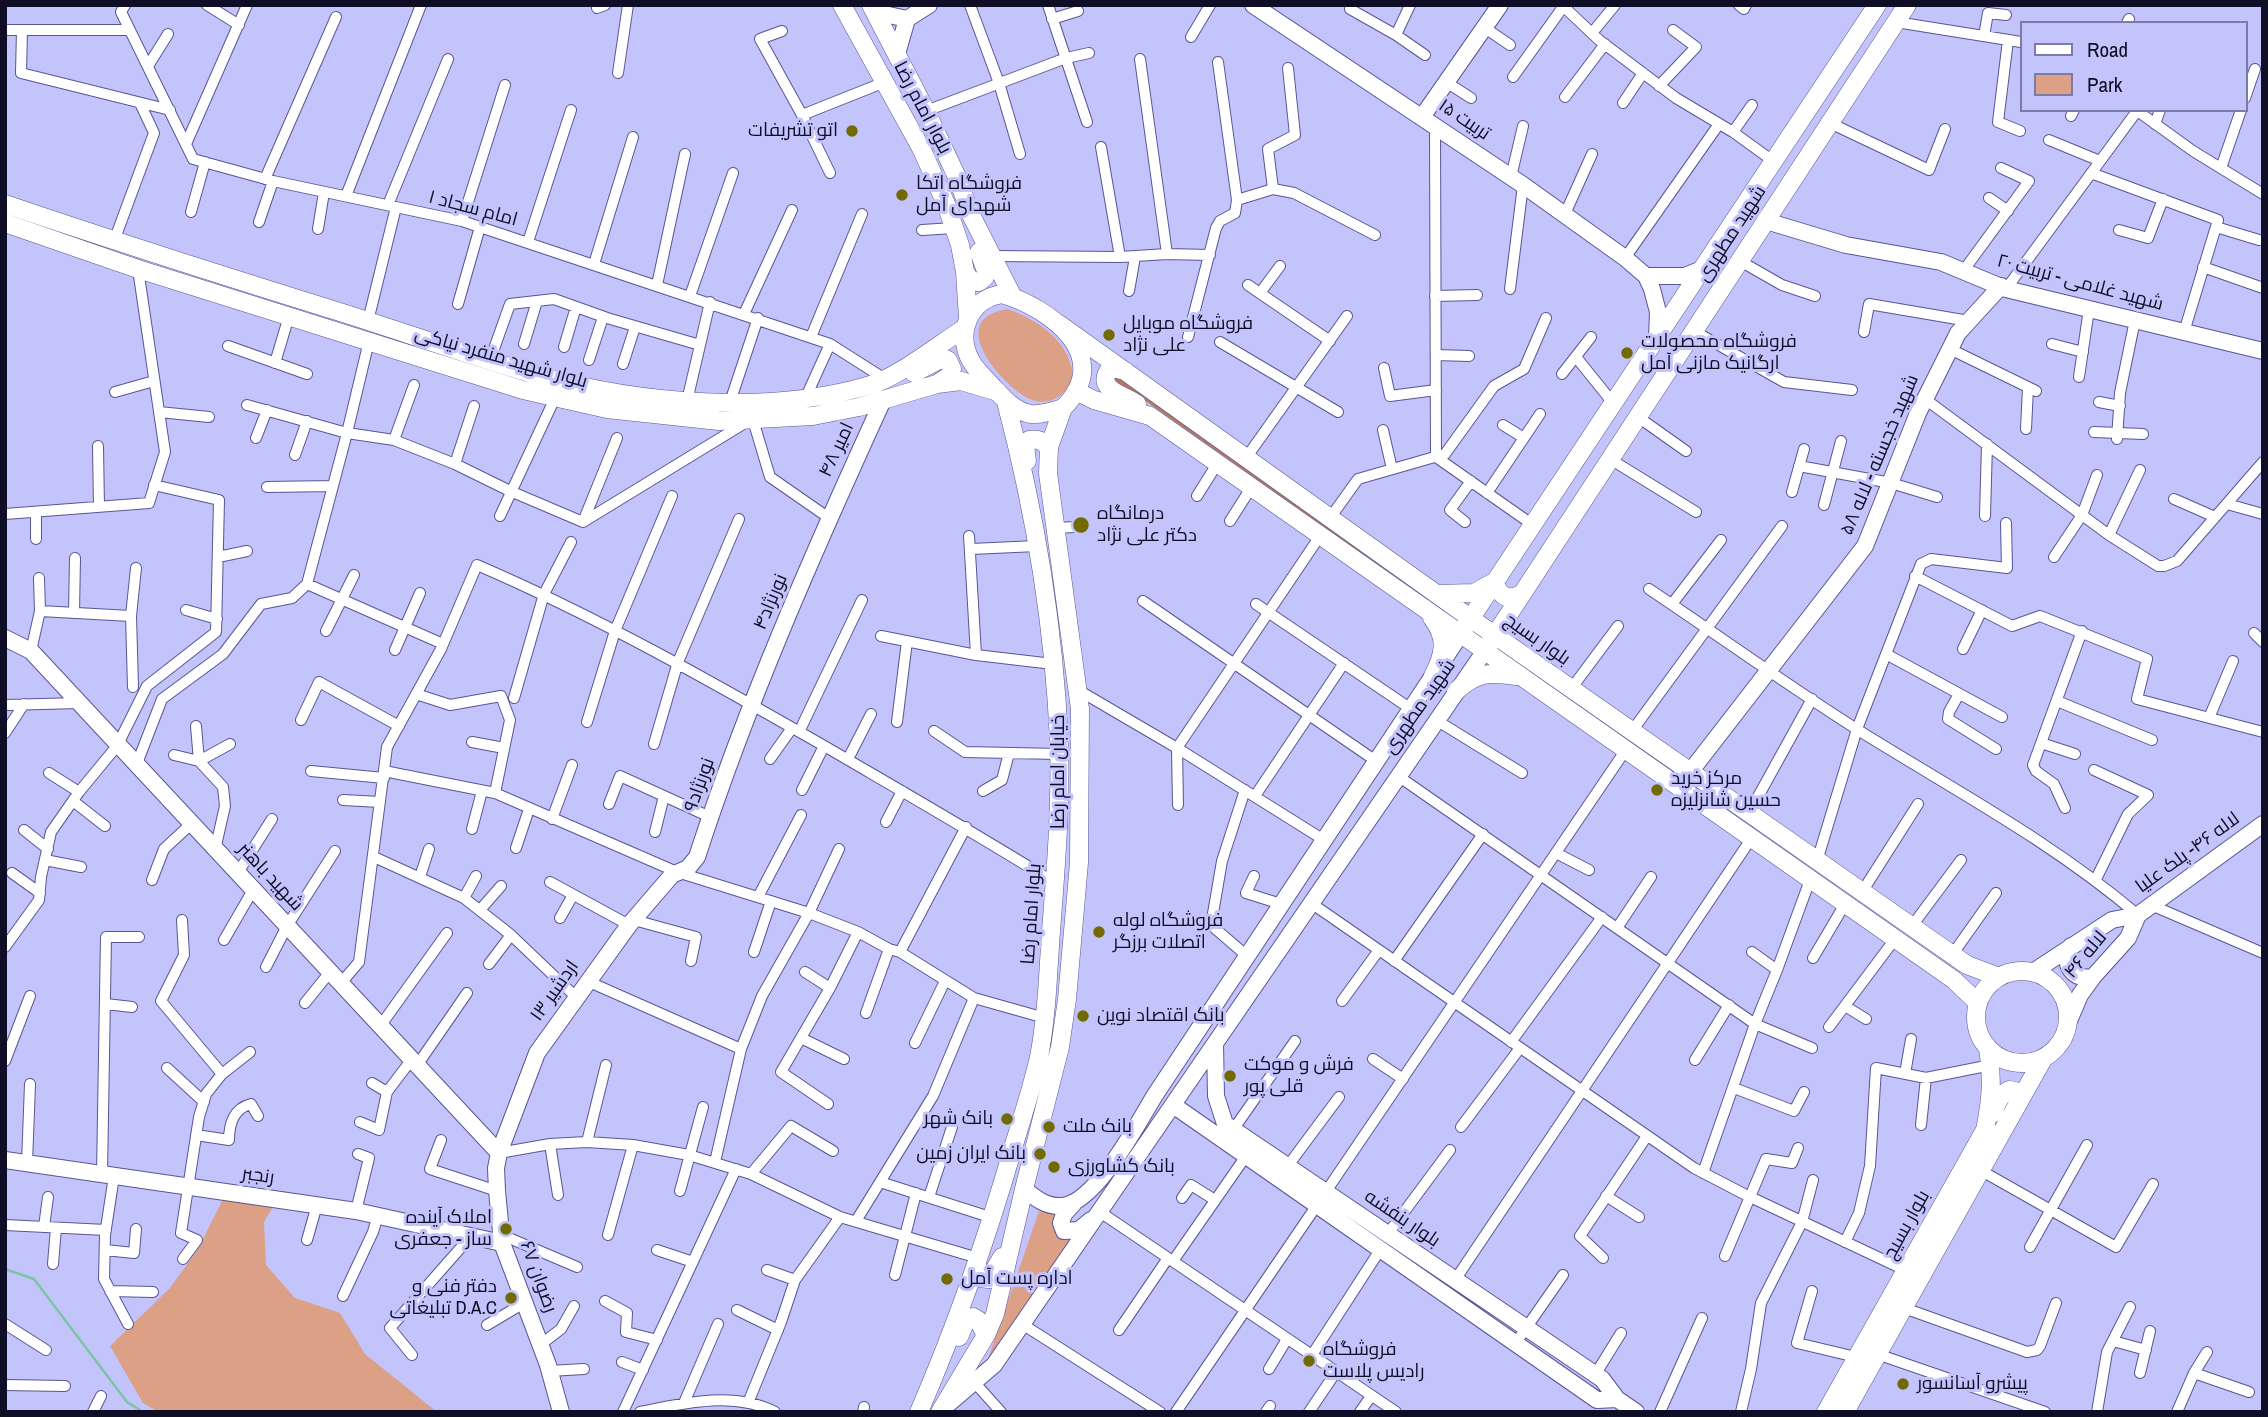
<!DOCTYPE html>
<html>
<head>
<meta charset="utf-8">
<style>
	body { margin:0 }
	#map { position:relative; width:2268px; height:1417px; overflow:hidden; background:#c3c4fc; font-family:"Archivo Narrow",sans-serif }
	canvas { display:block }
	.frame { position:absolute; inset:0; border:7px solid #100e26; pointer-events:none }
	.legend { position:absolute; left:2020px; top:21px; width:228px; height:91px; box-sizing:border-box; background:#c3c4fc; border:2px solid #7b7ba6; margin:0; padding:9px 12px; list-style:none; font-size:21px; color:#100e26 }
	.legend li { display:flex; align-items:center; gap:14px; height:35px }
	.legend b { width:35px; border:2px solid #7b7ba6 }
</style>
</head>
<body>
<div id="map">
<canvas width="2268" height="1417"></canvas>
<div class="frame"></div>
<ul class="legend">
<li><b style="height:9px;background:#fff"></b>Road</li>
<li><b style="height:19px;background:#dca087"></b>Park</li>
</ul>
</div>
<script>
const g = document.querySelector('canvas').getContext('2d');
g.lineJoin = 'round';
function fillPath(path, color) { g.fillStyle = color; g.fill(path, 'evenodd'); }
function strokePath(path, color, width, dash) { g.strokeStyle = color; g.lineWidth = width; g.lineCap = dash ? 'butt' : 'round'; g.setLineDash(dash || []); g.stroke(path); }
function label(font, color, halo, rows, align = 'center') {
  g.font = font + ' "Archivo Narrow",Cairo,sans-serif'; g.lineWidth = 6; g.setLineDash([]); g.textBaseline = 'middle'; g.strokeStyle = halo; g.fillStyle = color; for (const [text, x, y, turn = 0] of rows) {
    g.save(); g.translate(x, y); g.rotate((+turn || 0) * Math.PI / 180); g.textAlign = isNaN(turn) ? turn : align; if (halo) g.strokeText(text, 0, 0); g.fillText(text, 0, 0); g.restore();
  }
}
fillPath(new Path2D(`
	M1008,309C1040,321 1074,344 1073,382C1049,415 1025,402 1002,377C980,354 960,316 1008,309Z
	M228,1189L279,1197L264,1222L266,1265L295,1298L340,1313L365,1354L437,1412H159L143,1403L110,1346L170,1288L198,1249Z
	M1039,1211L1060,1216L1061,1234L1070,1240L988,1359Z`), '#dca087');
fillPath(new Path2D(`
	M1118,376L1434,602H1430L1140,397L1114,386V377Z`), '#b3775e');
strokePath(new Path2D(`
	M5,1269L34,1279L127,1402L143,1412`), '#7ec4a4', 2.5);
const street = new Path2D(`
	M125,5L121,12L193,159L273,181L462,221L830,344L885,379
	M207,5L239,25
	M970,5L999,83L1020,154
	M1048,5L1087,122
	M1562,5L1599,40L1676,98L1733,132L1773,161
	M1739,5L1744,9L1746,5
	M597,8L605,5
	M1350,9L1396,35L1425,55
	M1052,19L1078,11
	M1896,22L2021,42
	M2127,23L2129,19
	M1485,28L1510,45
	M5,30H129
	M22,30L21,73L170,110
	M782,31L760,39L802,115L830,173
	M1592,33L1615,5
	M1396,35L1410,5
	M1984,36L1988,13L2006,15
	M1191,37L1210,5
	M2008,40L1998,122L2020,131
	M1140,59L1167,254
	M148,66L168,34
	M618,73L628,5
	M1513,77L1563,7
	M1446,82L1471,98
	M1659,86L1696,47L1673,30
	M1565,97L1605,44
	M2245,98L2255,69
	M1623,103L1643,73
	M2136,110L2193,151L2263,194
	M926,111L1066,58L1089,53
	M802,115L885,82
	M2071,116L2074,110
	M1830,123L1929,170L1945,129
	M2155,124L2160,110
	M1435,126L1436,457L1533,525
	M1733,132L1752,105
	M2049,140L2100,161
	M186,144L247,5
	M1101,147L1120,257
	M2221,168L2241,110
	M2091,173L2218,220L2184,332
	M1511,177L1523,126
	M265,179L336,17
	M1273,189L1294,193L1375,235
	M346,196L421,5
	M1989,198L2008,211
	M1237,200L1273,189L1268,149L1295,135L1288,68
	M388,205L448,59
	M191,212L205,162
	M1565,214L1592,154
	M462,221L505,85
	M259,222L273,181
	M2216,227L2259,240
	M318,229L324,192
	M922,230L954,228
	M2119,230L2148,238L2163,199
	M114,241L154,133L140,103
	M528,242L571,110
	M990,256L1120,257L1167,254L1210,255
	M1625,258L1719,124
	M1740,261L1782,285L1815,296
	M594,264L633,137
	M2203,267L2263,288
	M1964,270L2029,181L2001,168
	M657,285L685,154
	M1248,285L1330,341
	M1510,289L1523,185
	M2006,289L2137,111
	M1129,291L1135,257
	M1260,293L1280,266
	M690,296L733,173
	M1435,296L1477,295
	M458,304L480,227
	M744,314L792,210
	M368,321L396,207
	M1694,331L1784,382L1852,390
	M1864,332L1869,304L1969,321
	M811,337L862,214
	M1188,337L1216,228L1220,221L1235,213L1237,200L1218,62
	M1220,342L1338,412
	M524,344L537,301
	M2052,344L2083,352
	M228,346L307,374
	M564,347L576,307
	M1950,349L2036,391
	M1436,355L1469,356
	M1576,357L1613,403
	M490,360L510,304L554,299L607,318L700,345
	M589,360L603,317
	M275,363L289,316
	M623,364L635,327
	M1384,368L1390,396L1436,390
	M1562,374L1591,337
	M2079,377L2089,309
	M115,392L154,381
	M805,399L830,344
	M1925,399L2109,535L2158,566H2164L2177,561L2263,462
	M687,401L710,302
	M730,402L758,318
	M2099,402L2120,406
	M247,405L347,433L394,440L455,464L510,491L583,522
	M159,412L209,417
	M1638,417L1686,451
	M753,420L770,477L829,518
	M1503,425L1524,438
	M2026,429L2028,388
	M1383,430L1392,469
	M2094,432L2143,434
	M256,438L267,410
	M2117,439L2120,393L2135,320
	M394,440L414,385
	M98,446L99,507
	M295,455L307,421
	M1246,458L1347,316
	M1610,459L1696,512
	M455,464L474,406
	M1799,466L1891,483L1937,497
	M267,487L333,486
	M1792,492L1804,449
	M1487,493L1540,414
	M1197,496L1217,464
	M2174,499L2215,517
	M2227,504L2263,514
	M1824,505L1841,441
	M5,514L149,503L165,452L138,269
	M500,516L555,398
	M1985,516L1987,444
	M1330,518L1358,479L1445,454L1494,386L1524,369L1546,318
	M1230,521L1251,488
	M583,522L745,423
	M583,522L617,438
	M1465,522L1450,510L1471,481
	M1057,528L1074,527
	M2109,535L2140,470
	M969,536L976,655
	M36,539V512
	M971,549L1037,546
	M218,557L247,551
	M2054,557L2082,515L2097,475
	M1915,576L2012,626L2040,616L2147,659L2137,699L2263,732
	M307,584L347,433L369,341
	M307,584L443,644
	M1649,589C1719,636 1787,685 1858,730C1954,790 2051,841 2138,915
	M1143,601L1376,761
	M1256,604L1411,709
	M1672,604L1721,540
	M186,610L217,619
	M40,611L131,616
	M74,613L75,558
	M326,631L354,575
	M2254,633L2263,642
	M881,636L976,655L1053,664
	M1963,649L1982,610
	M395,650L420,593
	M31,651L40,611L39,578
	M1886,654L2002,717
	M133,687L131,616L136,568
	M1571,689L1618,626
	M1078,690L1177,748L1324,840
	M416,694L450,705L501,696L510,720L495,793
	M1959,694L1949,712L1948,719L1996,749
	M514,698L544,594L571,542
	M2057,701L2152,740
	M5,705L79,703
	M2209,718L2233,661
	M301,720L319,682L399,726
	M1436,720L1522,773
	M587,722L615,631L672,496
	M897,722L907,641
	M196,726L199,761L223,787L225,806L215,850
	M800,730L862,600
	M934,731L965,752L1059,754
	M1632,731L1782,526
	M5,733L24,704
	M472,742L504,748
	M2041,743L2075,754
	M654,744L678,662L739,519
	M174,755L199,761L230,744
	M770,759L792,728
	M848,759L871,714
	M136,766L162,699L223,654L261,604L292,598L307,584
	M2094,770L2148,795L2128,814L2096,879
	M311,771L384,778
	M384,771L495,793L677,872L809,913L858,932L889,949L900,952L974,998L1045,1018
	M49,773L79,792
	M1398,776L1755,1024L1812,1048
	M802,790L824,746
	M1245,790L1222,861L1211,925L1247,956
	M983,791L1002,780L1009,753
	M1255,796L1344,663
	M343,800L380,802
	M73,801L105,826
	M609,804L620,776L710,817
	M1178,805L1177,748L1320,536
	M2065,808L2054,784L2036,771L2033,765L2082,631
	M1749,813L1812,699
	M552,819L572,765
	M886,822L902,791
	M472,829L482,791
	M24,830L48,849
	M655,832L664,796
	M516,848L529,809
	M1556,853L1589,870
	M374,857L464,898L511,935L576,997
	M45,860L81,867
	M1817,861L1857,729L1921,564L1931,559L2007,568L2006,523
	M12,873L40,893
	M237,874L272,819
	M1254,876L1246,893L1281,904
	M420,877L429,849
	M152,880L164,849L191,824
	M550,882L629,925
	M1862,892L1918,804
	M758,897L801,815
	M464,898L476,876
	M1311,903L1694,1168L1746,1195L1905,1270
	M2151,905L2263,953
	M480,910L501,886
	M560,918L573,895
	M182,920L184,955L161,1001L222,1074
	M634,920L696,937L691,961
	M1912,926L1961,860
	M1617,928L1651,877
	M224,940L253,890
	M5,947L39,900L41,877L51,832L79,792L117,746L147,686L216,632L219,500L154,485
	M754,952L771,901
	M900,952L966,827
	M1752,952L1777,970
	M1952,955L1996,893
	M1813,958L1845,904
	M1394,961L1483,834
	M489,964L511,935
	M266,967L287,926L335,851
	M805,972L830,988
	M587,981L741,1049
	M341,983L359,962L387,747L441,649L477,565C598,617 712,682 826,747C903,792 980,836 1055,883
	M1342,1001L1379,950
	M305,1003L330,972
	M106,1004L132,1007
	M1845,1006L1866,1019
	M866,1013L889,949
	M381,1025L447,933
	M1829,1027L1895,939
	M801,1038L844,1059
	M1511,1042L1602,917
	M915,1043L945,981
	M1373,1059L1403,1079
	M1695,1060L1729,1005
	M5,1061L30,996
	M418,1064L467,993
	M167,1068L204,1102
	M1905,1074L1911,1039
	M372,1083L387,1092
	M1734,1088L1794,1111L1804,1092
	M828,1104L781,1072L830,988L858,932
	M360,1122L379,1130L387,1092L412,1059
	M1921,1125L1926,1078
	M1461,1127L1520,1048
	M1233,1130L1295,1041
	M196,1135L229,1140C229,1124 234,1108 251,1104L258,1116
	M441,1140L430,1169L497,1191
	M587,1142L606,1065
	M550,1144L558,1195
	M499,1153L550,1144L587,1142L633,1145L689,1155L751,1174L840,1217L978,1258
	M715,1162L741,1049L762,996L809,913L839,849
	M27,1163L30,1084
	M1287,1167L1339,1097
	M1980,1170L2116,1247L2153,1184
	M1703,1173L1755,1024L1777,970L1810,880
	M102,1174L106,937H139
	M751,1174L791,1126L833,1151
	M114,1176L105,1235L104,1279L128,1324
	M880,1182L993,1218
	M680,1191L703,1107
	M1325,1193L1625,751
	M1606,1196L1639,1217
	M929,1197L952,1127
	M1182,1198L1191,1185L1215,1200
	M356,1211L369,1158L358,1154
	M1100,1212L1396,1412
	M856,1221L933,1096L974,998
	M5,1225L106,1230
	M44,1227L48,1197
	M502,1235L577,1267
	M608,1235L633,1145
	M1387,1235L1450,1150
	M307,1240L317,1205
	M1845,1242L1859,1213L1870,1166L1876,1068L1926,1078L1991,1065
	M2030,1247L2087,1145
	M105,1250L134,1253L136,1229
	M657,1250L693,1262
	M1725,1256L1766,1159L1792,1163L1798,1148
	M1603,1258L1580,1236L1647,1136
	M183,1259L197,1240L181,1233L199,1117L206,1094L222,1074L250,1052
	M1173,1261L1246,1156
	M53,1264L56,1228
	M767,1270L795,1280
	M895,1275L916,1193
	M1455,1280L1751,839
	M110,1291L153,1292
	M1812,1291L1797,1343L1856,1357
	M343,1296L373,1232L378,1215
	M605,1301L627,1313L626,1332L657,1340
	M1904,1308L2027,1352L2037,1350L2040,1346L2056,1303
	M737,1310L778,1330
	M5,1324L46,1350
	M1022,1324L1160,1412
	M487,1325L524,1303
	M1119,1330L1168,1258
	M2113,1341L2146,1350
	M1515,1344L1563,1275
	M540,1345L561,1329L574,1306
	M1877,1354L2045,1412
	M412,1355L390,1328L472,1235
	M1312,1355L1380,1250
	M622,1362L643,1370
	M1269,1369L1287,1339
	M549,1371L584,1369
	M2140,1373L2150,1331
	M2194,1373L2207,1352
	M1595,1375L1621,1333
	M975,1383L1001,1412
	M5,1385L65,1386
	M684,1403L718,1324
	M748,1403L781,1322L795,1280L840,1217
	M93,1412L101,1396
	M623,1412L736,1169
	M640,1412C684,1403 734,1391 775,1412
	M863,1412L864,1407
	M1176,1412L1317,1205
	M1266,1412L1270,1406
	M1309,1412L1336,1372
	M1360,1412L1371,1396
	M1660,1412L1702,1318
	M1741,1412L1751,1369L1761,1303L1802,1222L1813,1180
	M2097,1412L2107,1352L2130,1307
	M2177,1412L2194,1373L2249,1392`);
const secondary = new Path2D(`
	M1253,5L1523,185L1625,258L1646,276L1652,289L1658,312L1657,337
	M875,12L907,19L929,5
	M897,54L907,19
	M1422,117L1500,5
	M1766,221L1846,245L1941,262L2006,289L2263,351
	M1646,276H1685L1702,269
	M5,638L31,651L499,1153
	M1690,772L1865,546L1918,413L1958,333L2001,286
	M2071,946C2062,965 2072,980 2093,977
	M2033,972L2112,920L2138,915L2263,824
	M2068,1023L2080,995L2093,977L2128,938L2138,915
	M1215,1044L1216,1096L1225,1124L1602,1379L1617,1399L1636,1412
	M1173,1105L1597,1400L1617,1399
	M5,1160L356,1211L502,1243
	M1024,1189C1035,1198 1046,1207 1062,1206C1096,1203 1138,1123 1155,1095L1460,635
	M1074,1203L1064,1214L1061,1223L1064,1231L1079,1230L1091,1220
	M946,1406L994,1365L1484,652
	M561,1412L548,1365L502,1243L497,1191L496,1168L499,1153L537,1053L629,925L672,875L688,868L697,857C748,700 815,549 883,400`);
const primary = new Path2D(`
	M842,5L922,150L946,204L960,245L965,272L968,318
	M871,5L926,111L957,177L971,215L1013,297
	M5,204C117,242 230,278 343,313C409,334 474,357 540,376C639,404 770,415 870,385C897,378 939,344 965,328
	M5,223L138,269L523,390L607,409L719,421L813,416L859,407L937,384L961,381L998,392
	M965,272L971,281L979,282L985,277L986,271L979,252
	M1002,294C1051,308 1115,357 1063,408C1054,411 1042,415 1031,414C1015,412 1003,398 992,386C985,378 976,370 971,361C955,332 970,299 1002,294Z
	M1059,324L1470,618L1967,965L1999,977
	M1125,371L1111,367C1093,390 1124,394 1137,404
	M914,373L943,358L948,360L952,369L949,376L937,384
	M1076,391L1094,400L1150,416L1954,980L1978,1003
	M1027,461L1025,445L1029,440C1038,438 1042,441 1049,447
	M1436,594L1474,593L1494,582C1501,597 1507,601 1522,594
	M1432,618C1448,638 1444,655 1433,676
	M1465,627L1877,5
	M1490,643L1907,5
	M1456,691C1477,672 1488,672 1516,676
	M1976 1017a46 46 0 1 1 92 0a46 46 0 1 1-92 0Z
	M1992,1114C1997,1104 1999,1095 2009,1090L2015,1091L2020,1099
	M977,1264L978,1278L989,1279L1002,1257
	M959,1337L966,1320L973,1317L978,1320L986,1335
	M919,1412C956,1326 987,1238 1013,1148C1022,1118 1032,1088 1039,1057C1047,1015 1048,973 1051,931C1056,868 1061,804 1059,741C1054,627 1035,512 1006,402
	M940,1412L986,1335L995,1314L1024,1189L1060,1047L1067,999L1079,863L1080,709L1048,473L1049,447L1063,408
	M1826,1412L1985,1130C1991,1101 1993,1077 1988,1049
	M1845,1412L2043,1059`);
strokePath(street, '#585694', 12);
strokePath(secondary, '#585694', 18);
strokePath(primary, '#585694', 19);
strokePath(street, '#fff', 10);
strokePath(secondary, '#fff', 16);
strokePath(primary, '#fff', 18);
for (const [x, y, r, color] of [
	[852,131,7,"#726900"],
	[902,195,7,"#726900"],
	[1109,335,7,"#726900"],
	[1627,353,7,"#726900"],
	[1081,525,9,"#726900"],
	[1657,790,7,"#726900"],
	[1099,932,7,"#726900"],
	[1083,1016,7,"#726900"],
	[1230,1076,7,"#726900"],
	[1007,1119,7,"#726900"],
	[1049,1127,7,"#726900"],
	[1040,1154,7,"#726900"],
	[1054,1167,7,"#726900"],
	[506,1229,7,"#726900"],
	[947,1279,7,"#726900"],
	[511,1298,7,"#726900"],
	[1309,1361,7,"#726900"],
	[1903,1384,7,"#726900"]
]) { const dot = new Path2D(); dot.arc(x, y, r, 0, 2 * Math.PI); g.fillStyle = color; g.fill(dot); strokePath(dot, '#c3c4fc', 2.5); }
label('19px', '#100e26', '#c3c4fc', [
	["بلوار امام رضا",922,108,62],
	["تربیت ۱۵",1464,120,34],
	["امام سجاد ۱",473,209,15],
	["شهید مطهری",1732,234,-57],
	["شهید غلامی - تربیت ۲۰",2080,283,15],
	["بلوار شهید منفرد نیاکی",501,358,16],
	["امیر ۴۸",837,450,-65],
	["شهید خجسته - لاله ۵۸",1880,455,-67],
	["نورنژاد۴",771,602,-67],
	["بلوار بسیج",1537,640,35],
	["شهید مطهری",1420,707,-55],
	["خیابان امام رضا",1059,772,-90],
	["نورنژاد۹",700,785,-70],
	["لاله ۴۶- پلک علیا",2188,853,-36],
	["شهید باهنر",270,877,47],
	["بلوار امام رضا",1032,914,-86],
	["لاله ۴۶",2086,955,-50],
	["اردشیر ۱۳",555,991,-55],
	["رنجبر",258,1176,8],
	["بلوار بنفشه",1402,1219,34],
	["بلوار بسیج",1907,1225,-61],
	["رضوان ۶۷",538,1277,70]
]);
label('19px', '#100e26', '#c3c4fc', [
	["اتو تشریفات",838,131,"right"],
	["فروشگاه اتکا",916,184],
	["شهدای آمل",916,206],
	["فروشگاه موبایل",1123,324],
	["علی نژاد",1123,346],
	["فروشگاه محصولات",1641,342],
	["ارگانیک مازنی آمل",1641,364],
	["درمانگاه",1097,514],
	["دکتر علی نژاد",1097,536],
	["مرکز خرید",1671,779],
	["حسین شانزلیزه",1671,801],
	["فروشگاه لوله",1113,921],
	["اتصلات برزگر",1113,943],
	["بانک اقتصاد نوین",1097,1016],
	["فرش و موکت",1244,1065],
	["قلی پور",1244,1087],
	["بانک شهر",993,1119,"right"],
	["بانک ملت",1063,1127],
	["بانک ایران زمین",1026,1154,"right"],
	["بانک کشاورزی",1068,1167],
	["املاک آینده",492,1218,"right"],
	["ساز - جعفری",492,1240,"right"],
	["اداره پست آمل",961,1279],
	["دفتر فنی و",497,1287,"right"],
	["تبلیغاتی D.A.C",497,1309,"right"],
	["فروشگاه",1323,1350],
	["رادیس پلاست",1323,1372],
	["پیشرو آسانسور",1917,1384]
], 'left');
</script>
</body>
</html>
